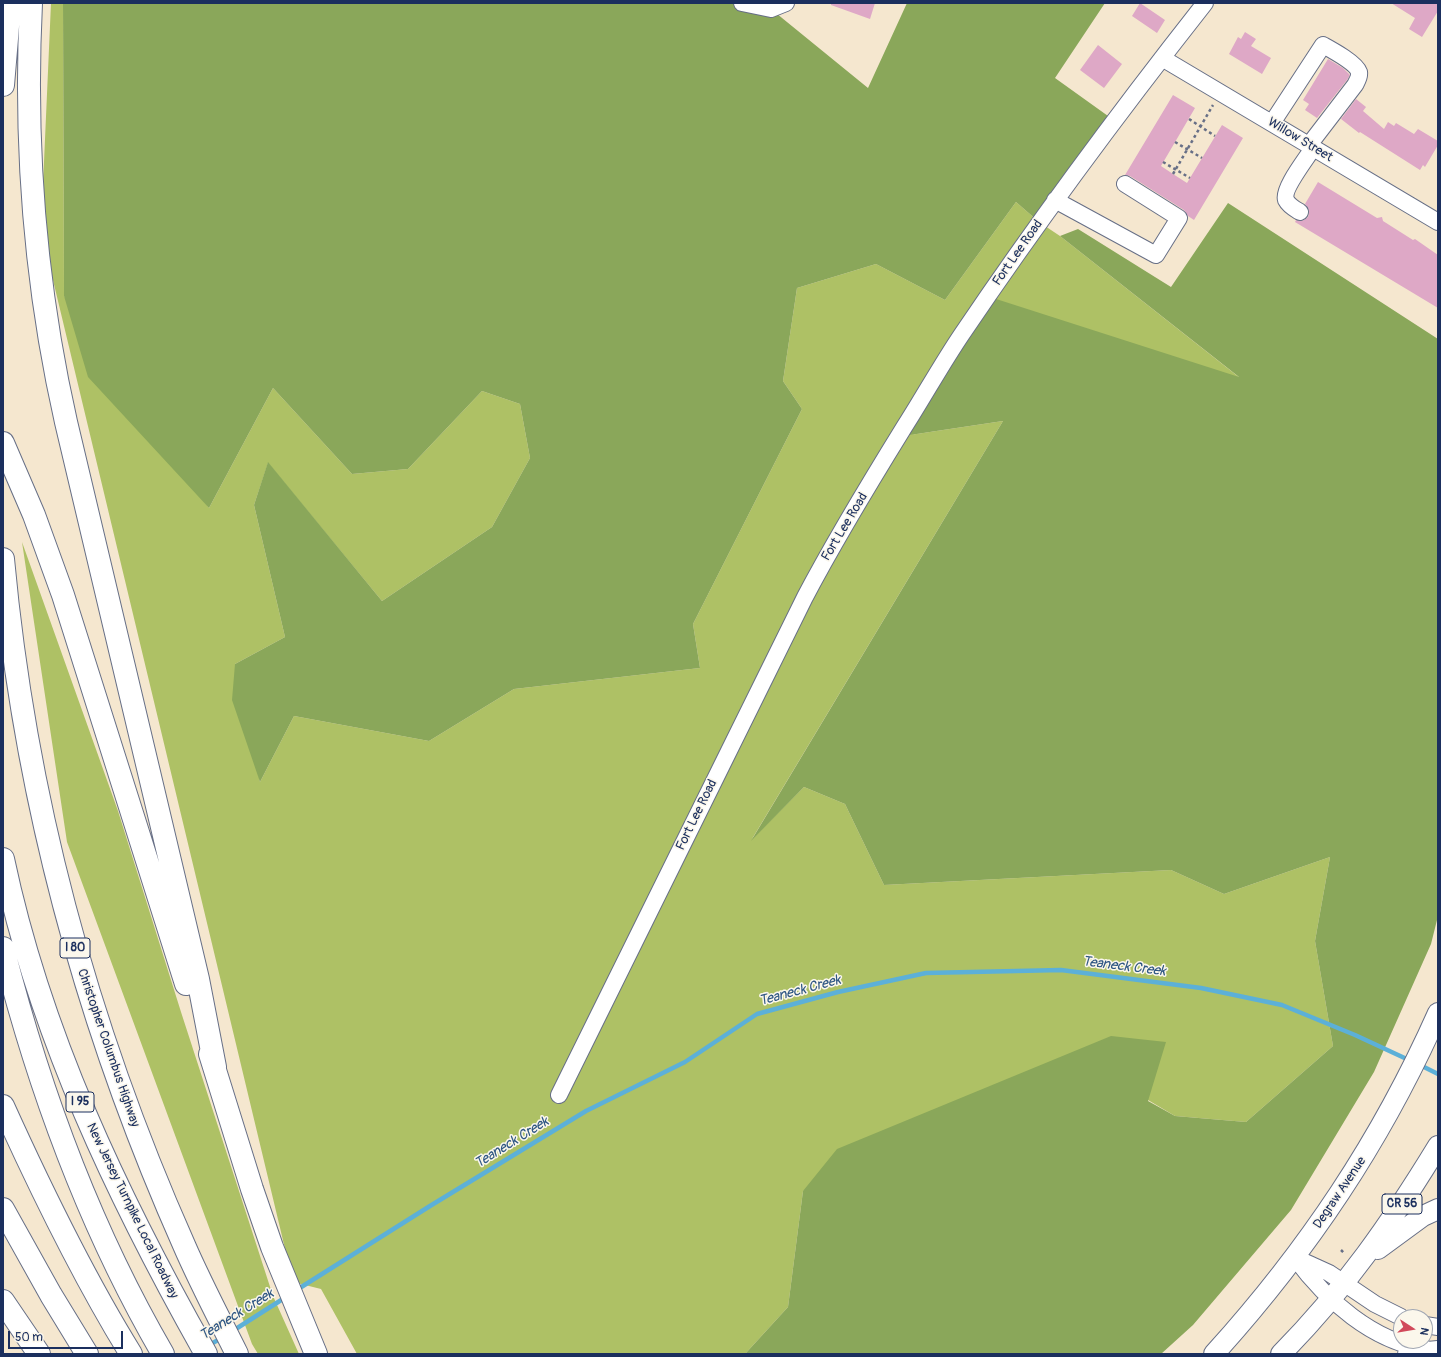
<!DOCTYPE html>
<html>
<head>
<meta charset="utf-8">
<style>
	body { margin:0 }
	#map { position:relative; width:1441px; height:1357px; overflow:hidden; background:#f5e7cf; font-family:Pangolin,sans-serif }
	canvas { display:block }
	.frame { position:absolute; inset:0; border:4px solid #1b2f5e; pointer-events:none }
	.north { position:absolute; left:1393px; top:1309px; width:40px; height:40px; box-sizing:border-box; background:#fbf7ec; border:1px solid #a1a7b3; border-radius:50%; rotate:102deg; font-size:11px; font-weight:700; line-height:16px; text-align:center; color:#1b2f5e }
	.north::after { content:''; display:block; margin:auto; width:14px; height:18px; background:#d1495b; clip-path:polygon(50% 0,100% 100%,50% 72%,0 100%) }
	.scale { position:absolute; left:8px; top:1331px; width:115px; height:18px; box-sizing:border-box; border:2px solid #1b2f5e; border-top:0; padding-left:5px; font-size:12px; line-height:14px; white-space:nowrap; color:#1b2f5e; -webkit-text-stroke:3px #fbf7ec; paint-order:stroke }
</style>
</head>
<body>
<div id="map">
<canvas width="1441" height="1357"></canvas>
<div class="frame"></div>
<div class="north">N</div>
<div class="scale">50 m</div>
</div>
<script>
const g = document.querySelector('canvas').getContext('2d');
g.lineJoin = 'round';
function fillPath(path, color) { g.fillStyle = color; g.fill(path, 'evenodd'); }
function strokePath(path, color, width, dash) { g.strokeStyle = color; g.lineWidth = width; g.lineCap = dash ? 'butt' : 'round'; g.setLineDash(dash || []); g.stroke(path); }
function label(font, color, halo, rows, align = 'center') {
  g.font = font + ' Pangolin,sans-serif'; g.lineWidth = 3; g.setLineDash([]); g.textBaseline = 'middle'; g.strokeStyle = halo; g.fillStyle = color; for (const [text, x, y, turn = 0] of rows) {
    g.save(); g.translate(x, y); g.rotate((+turn || 0) * Math.PI / 180); g.textAlign = isNaN(turn) ? turn : align; if (halo) g.strokeText(text, 0, 0); g.fillText(text, 0, 0); g.restore();
  }
}
fillPath(new Path2D(`
	M51,3H63L64,296L209,508L273,388L352,474L408,469L482,391L520,404L530,458L492,527L382,601L268,463L254,505L285,637L235,664L260,782L294,716L429,741L514,689L700,668L693,624L802,409L783,381L797,288L876,264L945,300L1016,202L1039,222L1060,236L1240,378L903,436L1003,421L752,839L804,787L845,804L884,885L1171,870L1224,894L1330,857L1315,941L1333,1046L1246,1122L1175,1116L1148,1100L803,1191L788,1307L745,1354H357L321,1289L293,1282L41,230Z
	M22,542L118,811L181,1012L273,1296L299,1354H258L252,1344L67,842Z`), '#aec165');
fillPath(new Path2D(`
	M63,3H742L771,9L868,88L907,3H1105L1055,78L1115,121L1039,222L1016,202L945,300L876,264L797,288L783,381L802,409L693,624L700,668L514,689L429,741L294,716L260,782L232,700L235,664L285,637L254,505L268,462L382,601L492,527L530,458L520,404L482,391L408,469L352,474L273,388L209,508L88,377L64,296Z
	M1228,203L1438,339V916L1431,944L1374,1072L1291,1210L1193,1325L1161,1354H745L788,1307L803,1191L837,1149L1111,1036L1166,1042L1148,1101L1175,1116L1246,1122L1333,1046L1315,941L1330,857L1224,894L1171,870L884,885L845,804L804,787L751,841L1003,421L903,436L993,298L1239,377L1060,236L1078,229L1171,287Z`), '#8aa75a');
strokePath(new Path2D(`
	M1420,1065L1438,1074
	M295,1291L430,1206L586,1111L685,1062L757,1014L838,992L926,973L1061,970L1201,988L1282,1005L1355,1035L1411,1061
	M231,1332L286,1297
	M207,1346L222,1338`), '#5cb0d8', 4.5);
fillPath(new Path2D(`
	M831,3H875L870,19L831,5Z
	M1140,3L1165,20L1157,33L1132,16Z
	M1391,3H1438V11L1422,37L1409,29L1415,18Z
	M1245,32L1256,39L1251,46L1271,58L1262,74L1229,54L1238,37L1241,39Z
	M1098,45L1122,64L1104,88L1080,70Z
	M1328,59L1343,68L1350,75L1347,80L1317,118L1305,110L1309,104L1303,100Z
	M1173,95L1195,108L1161,166L1173,174L1187,183L1222,125L1243,138L1194,220L1188,216L1184,210L1130,176L1125,175Z
	M1356,99L1366,107L1363,111L1384,129L1388,122L1394,126L1396,123L1414,134L1418,129L1438,141V145L1425,167L1423,165L1420,170L1360,132L1359,133L1341,119Z
	M1318,182L1377,218L1382,217L1383,221L1413,240L1415,239L1438,255V308L1295,222L1296,220L1300,221L1304,220L1308,217L1309,212L1308,208L1305,204Z`), '#dea8c6');
const minor = new Path2D(`
	M742,3L771,9L786,3
	M1162,58L1438,222
	M1272,123L1323,45C1332,50 1356,63 1359,72C1360,77 1357,81 1355,85L1309,145
	M1055,200L1156,255L1179,218L1125,184
	M1300,212C1295,209 1289,206 1286,200C1282,189 1307,158 1313,148
	M559,1095L805,597C835,540 869,484 903,429C923,398 941,365 962,334C1039,220 1120,111 1205,3
	M1295,1258C1326,1300 1373,1342 1426,1349
	M1296,1258L1329,1273L1375,1304L1401,1317
	M1425,1325L1438,1327`);
const major = new Path2D(`
	M1378,1249L1423,1216L1438,1209
	M1214,1354C1308,1250 1381,1141 1438,1013
	M1281,1354C1345,1289 1391,1223 1438,1146
	M1408,1354L1438,1351`);
const highway = new Path2D(`
	M31,3C24,144 35,285 66,422L198,979L215,1067
	M3,85L10,3
	M3,443L34,515L63,595L186,984
	M3,559C25,797 87,1027 184,1245C200,1282 219,1318 237,1354
	M3,859C40,1035 118,1198 206,1354
	M3,948C39,1090 89,1227 163,1354
	M210,1054L252,1189L272,1247L316,1354
	M3,1106C41,1190 82,1275 131,1354
	M3,1209L51,1295L87,1354
	M3,1301L39,1354`);
strokePath(minor, '#676f86', 18);
strokePath(major, '#676f86', 22);
strokePath(highway, '#676f86', 24);
strokePath(new Path2D(`
	M1189,119L1215,136
	M1175,142L1202,158
	M1163,162L1190,178
	M1173,174L1213,105
	M1341,1250L1345,1254`), '#676f86', 2.5, [3, 3]);
strokePath(minor, '#fff', 16);
strokePath(major, '#fff', 20);
strokePath(highway, '#fff', 22);
for (const [x, y, w] of [
	[75,948,30],
	[80,1102,28],
	[1402,1204,40]
]) { const box = new Path2D(); box.roundRect(x - w / 2, y - 10, w, 20, 3); g.fillStyle = '#fbf7ec'; g.fill(box); strokePath(box, '#1b2f5e', 1); }
label('bold 12px', '#1b2f5e', null, [
	["I 80",75,948],
	["I 95",80,1102],
	["CR 56",1402,1204]
]);
label('13px', '#1b2f5e', '#fbf7ec', [
	["Willow Street",1300,140,31],
	["Fort Lee Road",1018,253,-55],
	["Fort Lee Road",845,527,-59],
	["Fort Lee Road",697,815,-64],
	["Christopher Columbus Highway",108,1048,71],
	["Degraw Avenue",1340,1193,-56],
	["New Jersey Turnpike Local Roadway",132,1211,64]
]);
label('italic 14px', '#2e5683', '#fbf7ec', [
	["Teaneck Creek",1124,967,7],
	["Teaneck Creek",800,991,-15],
	["Teaneck Creek",512,1143,-32],
	["Teaneck Creek",237,1315,-32]
]);
</script>
</body>
</html>
